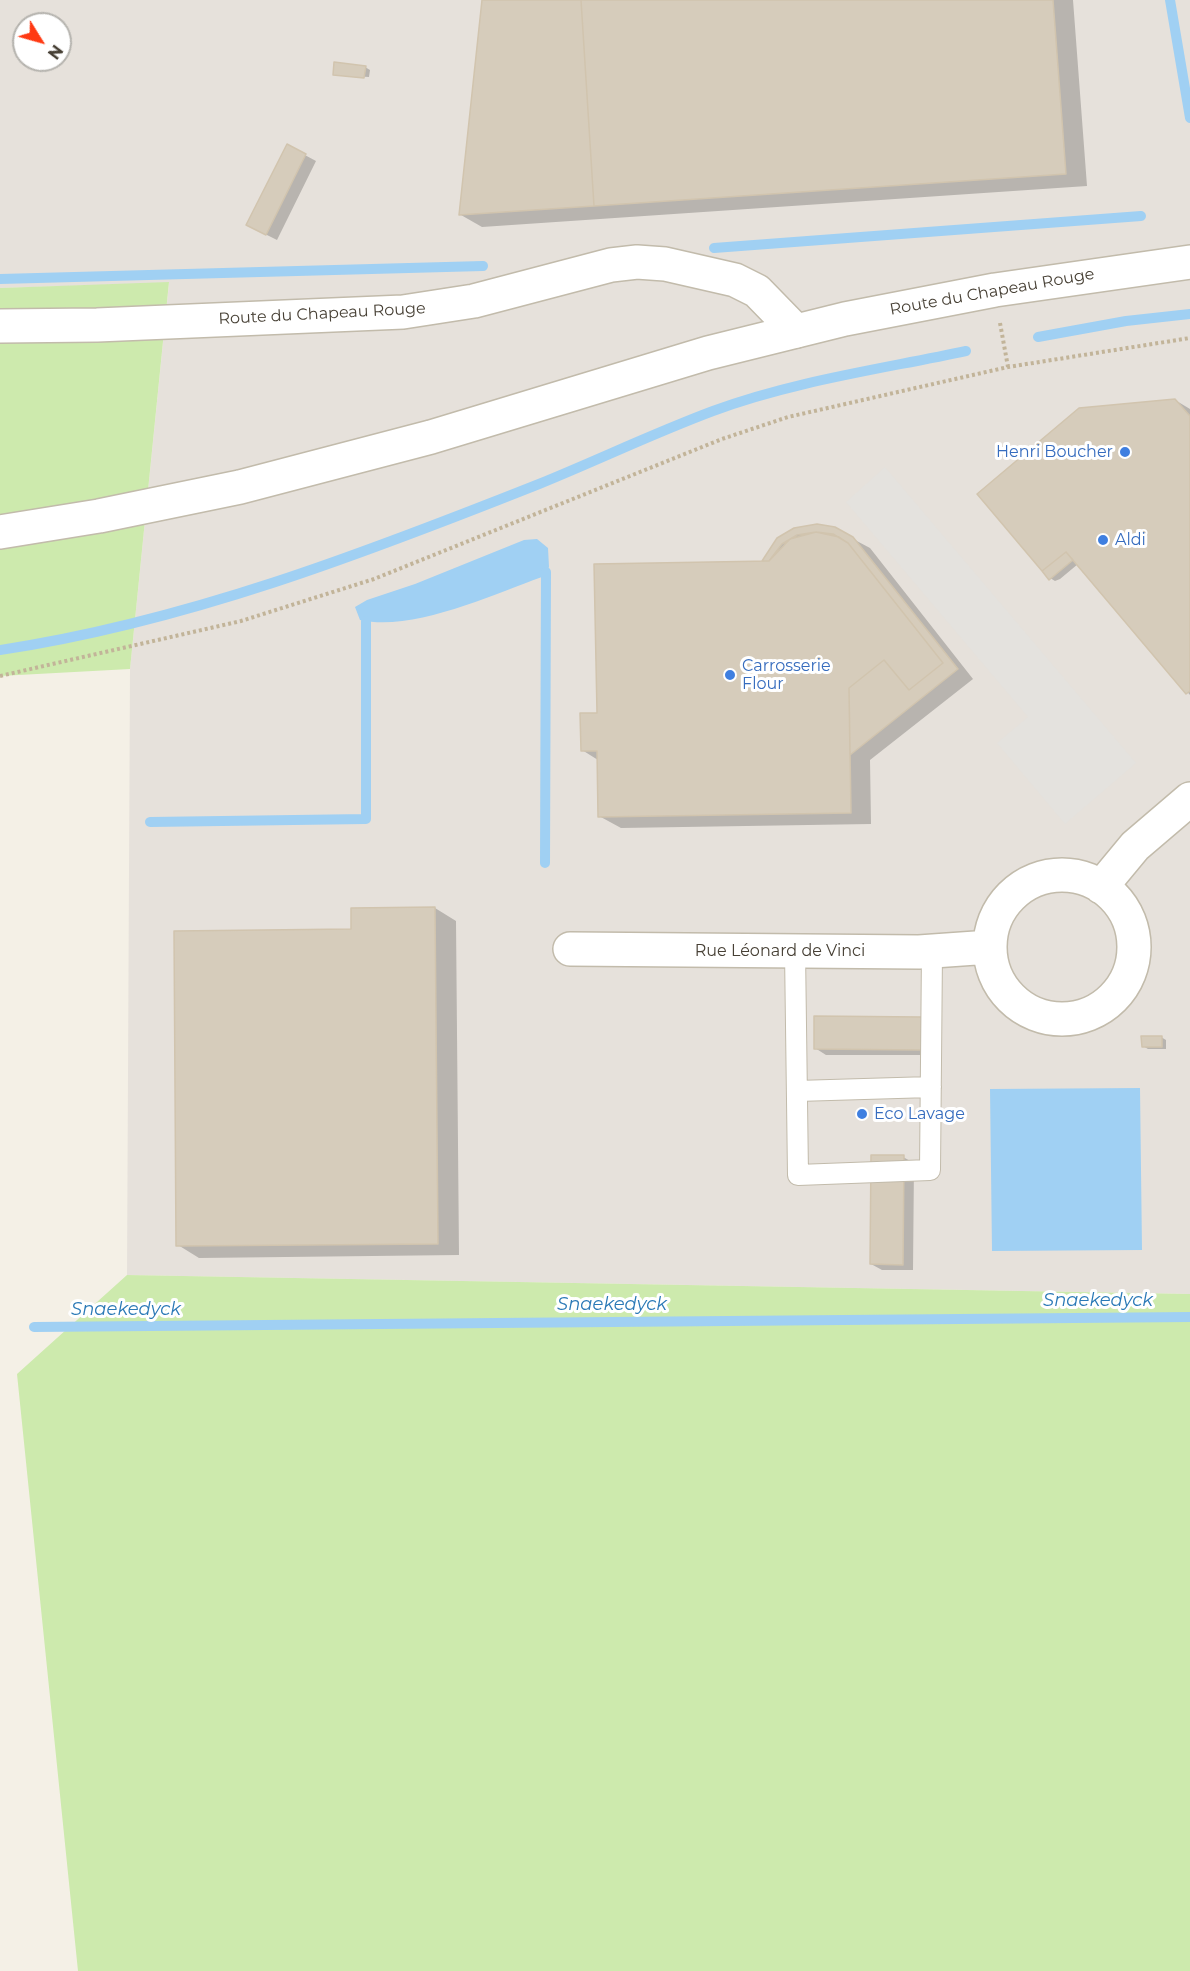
<!DOCTYPE html>
<html>
<head>
<meta charset="utf-8">
<style>
	body { margin:0 }
	#map { position:relative; width:1190px; height:1971px; overflow:hidden; background:#f4f0e6; font-family:Montserrat,sans-serif }
	canvas { display:block }
	.north { position:absolute; left:12px; top:12px; width:60px; height:60px; box-sizing:border-box; background:#fff; border:2px solid #b5b3ae; border-radius:50%; rotate:127deg; font-size:16px; font-weight:700; line-height:24px; text-align:center; color:#474035 }
	.north::after { content:''; display:block; margin:auto; width:21px; height:27px; background:#ff3912; clip-path:polygon(50% 0,100% 100%,50% 72%,0 100%) }
</style>
</head>
<body>
<div id="map">
<canvas width="1190" height="1971"></canvas>
<div class="north">N</div>
</div>
<script>
const g = document.querySelector('canvas').getContext('2d');
g.lineJoin = 'round';
function fillPath(path, color) { g.fillStyle = color; g.fill(path, 'evenodd'); }
function strokePath(path, color, width, dash) { g.strokeStyle = color; g.lineWidth = width; g.lineCap = dash ? 'butt' : 'round'; g.setLineDash(dash || []); g.stroke(path); }
function label(font, color, halo, rows, align = 'center') {
  g.font = font + ' Montserrat,sans-serif'; g.lineWidth = 6; g.setLineDash([]); g.textBaseline = 'middle'; g.strokeStyle = halo; g.fillStyle = color; for (const [text, x, y, turn = 0] of rows) {
    g.save(); g.translate(x, y); g.rotate((+turn || 0) * Math.PI / 180); g.textAlign = isNaN(turn) ? turn : align; if (halo) g.strokeText(text, 0, 0); g.fillText(text, 0, 0); g.restore();
  }
}
fillPath(new Path2D(`
	M0,0H1190V1294L127,1275L130,669L169,283L0,288ZM24,24H60V60H24Z`), '#e6e1db');
fillPath(new Path2D(`
	M169,282L130,669L0,676V288Z
	M127,1275L1190,1294V1971H78L17,1374Z`), '#cdeaad');
fillPath(new Path2D(`
	M885,467L1136,763L1065,824L997,743L1028,717L846,502Z`), '#e4e2de');
fillPath(new Path2D(`
	M537,539L548,548L549,567L542,577C491,595 413,632 360,620L355,607L367,600L415,584L524,540Z
	M1140,1088L1142,1250L992,1251L990,1089Z`), '#a0d0f3');
fillPath(new Path2D(`
	M483,0H1073L1087,186L482,227L461,215Z
	M365,67L370,70L369,77L334,75Z
	M288,146L316,161L277,240L259,231Z
	M1175,400L1190,409V695L1078,564L1060,579L1055,581L1050,578Z
	M802,527L853,539L870,548L973,679L870,760L871,824L621,828L599,816L598,760L582,750L598,714L767,563L764,561L778,539Z
	M435,908L456,921L459,1255L199,1258L178,1245L352,931Z
	M922,1019L933,1055H826L815,1048Z
	M1161,1037L1166,1040V1049H1148L1143,1046Z
	M903,1157L914,1163L913,1270H882L871,1264Z`), '#0003');
strokePath(new Path2D(`
	M1170,0L1190,118
	M714,248L1141,216
	M0,279L483,266
	M1038,337L1126,321L1190,314
	M0,650C186,622 365,553 539,484C598,460 654,433 713,411C794,381 882,369 966,351
	M150,822L366,819V621
	M545,863L546,572
	M34,1327L1190,1317`), '#a0d0f3', 10);
const building = new Path2D(`
	M482,0H581L594,206L459,215Z
	M581,0H1053L1066,174L594,206Z
	M334,62L366,66L364,78L333,75Z
	M287,144L306,154L266,235L246,225Z
	M1175,399L1190,416V691L1186,694L1066,552L1042,571L977,494L1079,408Z
	M817,524L835,527L853,537L958,669L850,755L849,688L884,660L909,690L943,663L848,543L839,537L816,532L797,535L782,544L769,561H762L777,538L794,528Z
	M816,532L833,534L848,543L943,663L909,690L884,660L849,688L851,813L598,817L597,751H581L580,713H597L594,564L769,561L790,539Z
	M1066,552L1073,560L1049,580L1042,571Z
	M435,907L438,1244L176,1246L174,931L351,929V908Z
	M814,1016L922,1017V1050L814,1049Z
	M1141,1036H1162V1047H1142Z
	M871,1155H904L903,1265L870,1264Z`);
fillPath(building, '#d6ccbb');
strokePath(building, '#d1c4ae', 1.5);
const service = new Path2D(`
	M795,951L798,1175L930,1170L932,952
	M797,1091L931,1087`);
const minor = new Path2D(`
	M0,326L97,325L403,312L474,301L611,265L637,262L665,264L735,280L757,291L796,331
	M990 947a72 72 0 1 1 144 0a72 72 0 1 1-144 0Z
	M1101,887L1135,846L1190,799
	M570,949L919,952L990,947`);
const tertiary = new Path2D(`
	M0,532L99,516L240,487L431,437L708,353L845,319L995,290L1190,262`);
strokePath(service, '#c2bbab', 22);
strokePath(minor, '#c2bbab', 36);
strokePath(tertiary, '#c2bbab', 36);
strokePath(new Path2D(`
	M1000,323L1008,367
	M0,676L241,621L374,579L722,439L788,417L1008,367L1190,338`), '#c2b499', 4, [3, 3]);
strokePath(service, '#fff', 20);
strokePath(minor, '#fff', 33);
strokePath(tertiary, '#fff', 33);
for (const [x, y, r, color] of [
	[1125,452,6,"#3f7fe0"],
	[1103,540,6,"#3f7fe0"],
	[730,675,6,"#3f7fe0"],
	[862,1114,6,"#3f7fe0"]
]) { const dot = new Path2D(); dot.arc(x, y, r, 0, 2 * Math.PI); g.fillStyle = color; g.fill(dot); strokePath(dot, '#fff', 2); }
label('16px', '#474035', '#fff', [
	["Route du Chapeau Rouge",992,292,-10],
	["Route du Chapeau Rouge",322,314,-3],
	["Rue Léonard de Vinci",780,951]
]);
label('16px', '#366cbe', '#fff', [
	["Henri Boucher",1113,452,"right"],
	["Aldi",1115,540],
	["Carrosserie",742,666],
	["Flour",742,684],
	["Eco Lavage",874,1114]
], 'left');
label('italic 18px', '#2a79b6', '#fff', [
	["Snaekedyck",1098,1301],
	["Snaekedyck",612,1305],
	["Snaekedyck",126,1310]
]);
</script>
</body>
</html>
